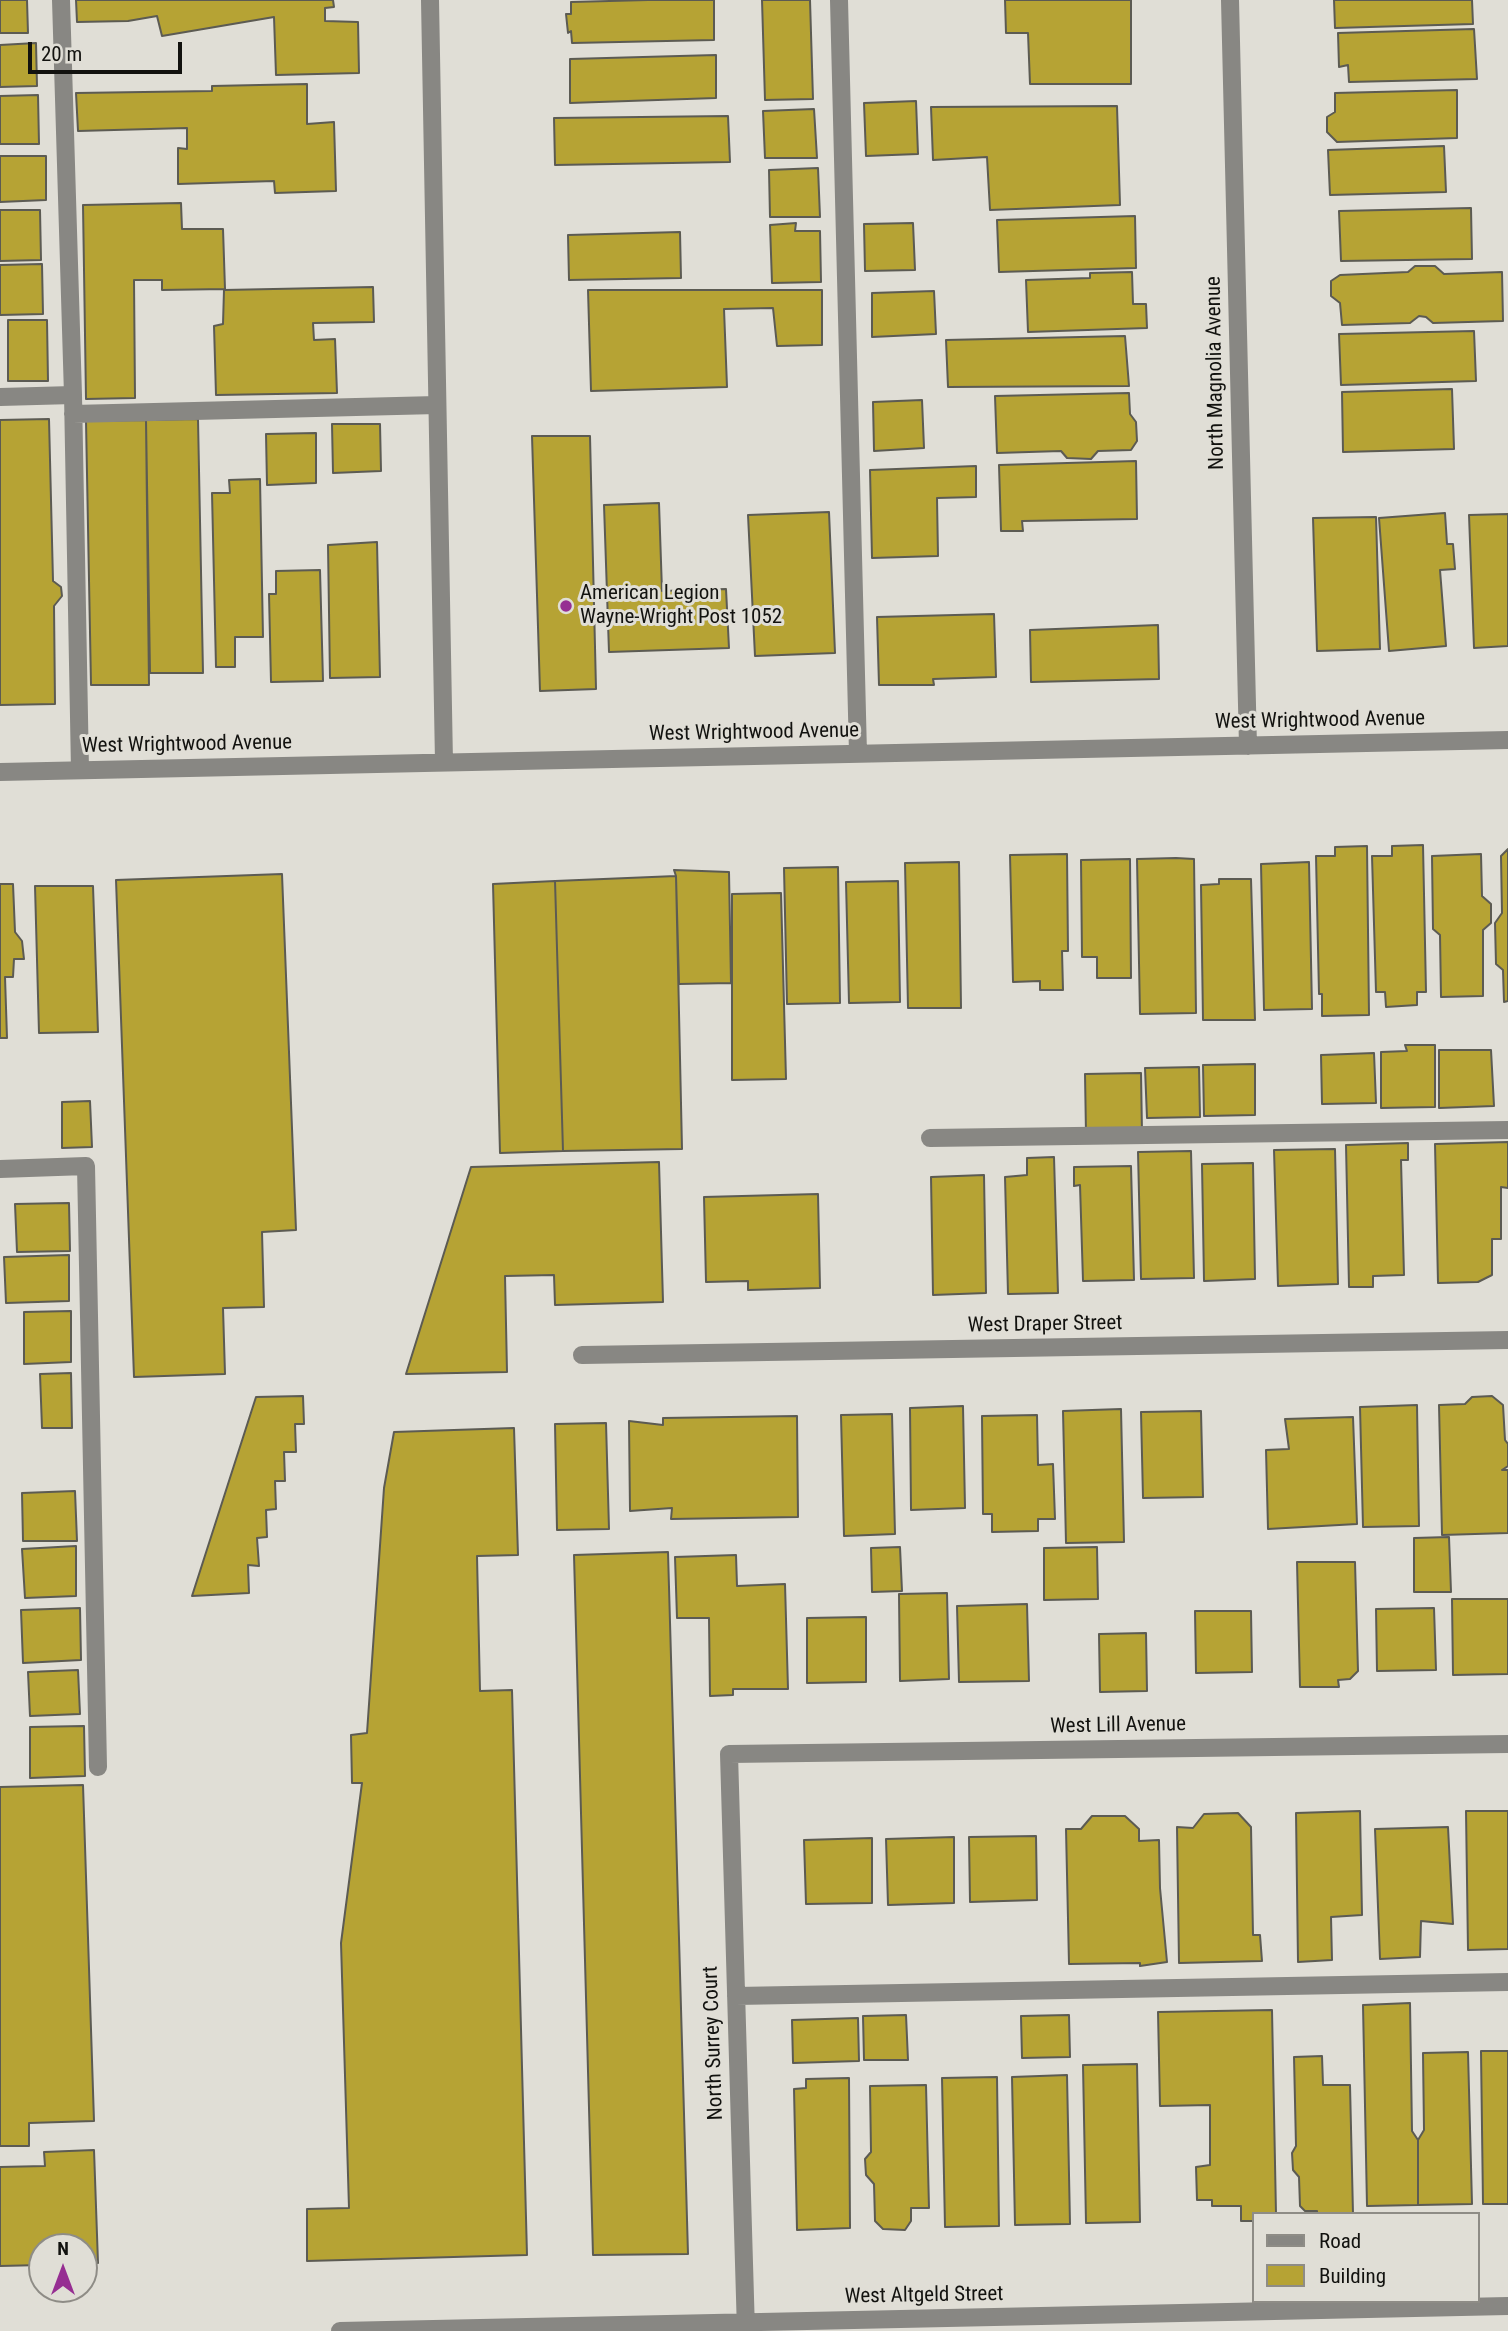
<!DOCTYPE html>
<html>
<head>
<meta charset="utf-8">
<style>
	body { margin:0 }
	#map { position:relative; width:1508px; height:2331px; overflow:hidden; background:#e0ded6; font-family:"Roboto Condensed",sans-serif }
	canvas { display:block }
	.legend { position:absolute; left:1252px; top:2212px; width:228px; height:91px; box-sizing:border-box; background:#e0ded6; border:2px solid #8e8c86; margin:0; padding:9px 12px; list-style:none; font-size:21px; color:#12120f }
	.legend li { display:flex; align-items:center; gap:14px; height:35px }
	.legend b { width:35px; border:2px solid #8e8c86 }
	.north { position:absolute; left:28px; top:2233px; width:70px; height:70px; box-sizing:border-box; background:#e0ded6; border:2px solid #8e8c86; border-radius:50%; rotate:0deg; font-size:19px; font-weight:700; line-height:28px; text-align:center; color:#12120f }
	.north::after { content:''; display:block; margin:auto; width:24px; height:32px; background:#962e92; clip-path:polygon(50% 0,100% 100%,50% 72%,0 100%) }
	.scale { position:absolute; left:28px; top:42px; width:154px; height:32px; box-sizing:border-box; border:4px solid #12120f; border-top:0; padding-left:9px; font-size:21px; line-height:24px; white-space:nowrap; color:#12120f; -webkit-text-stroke:5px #e0ded6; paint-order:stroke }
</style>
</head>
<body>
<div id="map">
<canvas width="1508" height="2331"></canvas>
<ul class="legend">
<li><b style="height:9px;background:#888783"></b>Road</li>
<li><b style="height:19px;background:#b6a334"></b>Building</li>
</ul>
<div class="north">N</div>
<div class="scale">20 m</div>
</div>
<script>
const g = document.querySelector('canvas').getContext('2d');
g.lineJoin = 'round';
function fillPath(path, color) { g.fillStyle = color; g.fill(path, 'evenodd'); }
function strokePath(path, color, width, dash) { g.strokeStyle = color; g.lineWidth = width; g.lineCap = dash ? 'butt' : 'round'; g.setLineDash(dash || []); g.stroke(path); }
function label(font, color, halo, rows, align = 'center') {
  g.font = font + ' "Roboto Condensed",sans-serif'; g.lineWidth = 6; g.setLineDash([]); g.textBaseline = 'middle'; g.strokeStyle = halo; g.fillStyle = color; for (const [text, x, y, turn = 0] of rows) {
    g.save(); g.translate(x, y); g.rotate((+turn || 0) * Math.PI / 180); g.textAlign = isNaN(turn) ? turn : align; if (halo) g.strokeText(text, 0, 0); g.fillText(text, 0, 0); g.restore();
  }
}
const building = new Path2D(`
	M0,0H27L28,33H0Z
	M76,0H333L334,7L325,8V21L358,22L359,73L276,75L274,17L162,36L157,16L128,21L77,22Z
	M648,0H714V40L572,43L571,31L568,33L566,14H571V2Z
	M762,0H810L813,99L765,100Z
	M1005,0H1131V84H1030L1028,33H1006Z
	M1334,0H1472L1473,24L1335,28Z
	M1474,29L1477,79L1349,82L1348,65L1339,67L1338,33Z
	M36,43L37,86L0,87V45Z
	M716,55V98L570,103V59Z
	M307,84V124L334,122L336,191L275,193L274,181L178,184V148L187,149V128L78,131L76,93L212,91V86Z
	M1457,90V138L1337,142L1327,132V117L1335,112V93Z
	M38,95L39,144H0V96Z
	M916,101L918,154L866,156L864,103Z
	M1117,106L1120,205L990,210L987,157L933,160L931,107Z
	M814,109L817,158H765L763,111Z
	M728,116L730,162L555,165L554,118Z
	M1444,146L1446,192L1330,195L1328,150Z
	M0,156H46V200L0,202Z
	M818,168L820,217H770L769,170Z
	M181,203L182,229H223L225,289L162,290V280H134L135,398L86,399L83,205Z
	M1471,208L1472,259L1341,261L1339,211Z
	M0,210H40L41,260L0,261Z
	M1135,216L1136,268L999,272L997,220Z
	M796,223L795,231H820L821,282L772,283L770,225Z
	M913,223L915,270L865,271L864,224Z
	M680,232L681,278L569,280L568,235Z
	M42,264L43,314L0,315V265Z
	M1415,266H1435L1444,274L1502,272L1503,321L1433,323L1426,317L1419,316L1410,323L1342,325L1340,303L1331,296V281L1340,275L1408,272Z
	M1132,272L1133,304H1146L1147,328L1028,332L1026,280L1090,278V273Z
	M373,287L374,322L313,323L314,340L335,339L337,393L216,395L214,326L223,324L224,290Z
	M588,290H822V345L777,346L773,308L724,309L727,387L591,391Z
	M934,291L936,334L872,337V293Z
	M8,320H47L48,381H8Z
	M1474,331L1476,381L1341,385L1339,334Z
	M1125,336L1129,386L948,387L946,340Z
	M1452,389L1454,449L1343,452L1342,392Z
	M1129,393L1130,414L1136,422L1137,441L1131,450L1098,451L1091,459L1067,458L1061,451L997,453L995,396Z
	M922,400L924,448L874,451L873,402Z
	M49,419L53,581L61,587L62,596L54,606L55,704L0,705V420Z
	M198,419L203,673H150L146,420Z
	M146,420L149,685H91L86,421Z
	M332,424H380L381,471L333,473Z
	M316,433V483L267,485L266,434Z
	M532,436H590L596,689L540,691Z
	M1136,461L1137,519L1022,521L1023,531H1001L999,465Z
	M976,466V497L937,498L938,556L872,558L870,470Z
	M260,479L263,637H235V667H216L212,493H230L229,480Z
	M659,503L662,591L726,589L729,648L609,652L604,505Z
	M829,512L835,653L755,656L748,515Z
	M1445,513L1447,544H1453L1455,569L1440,570L1446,646L1389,651L1379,518Z
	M1508,514V646L1474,648L1469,515Z
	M1376,517L1380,649L1317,651L1313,518Z
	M377,542L380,677L330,678L328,545Z
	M320,570L323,681L271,682L269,594H276V571Z
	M994,614L996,677L933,679L934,685H879L877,617Z
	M1158,625L1159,679L1031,682L1030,630Z
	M1423,845L1426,992H1417V1005L1386,1007L1385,992H1376L1372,856H1392V846Z
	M1367,846L1369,1015L1322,1016V994H1319L1316,856H1335V847Z
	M1508,849V1001L1504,1002L1503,970L1496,964L1495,923L1502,913L1501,856Z
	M1067,854L1068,951H1062L1063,990H1040V981L1013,982L1010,855Z
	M1481,854L1482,896L1491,904V923L1483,930V996L1441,997L1440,935L1433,929L1432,856Z
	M1176,858L1194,859L1196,1013L1140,1014L1137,859Z
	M1130,859L1131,978H1097V957H1082L1081,860Z
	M959,862L961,1008H908L905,863Z
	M1309,862L1312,1009L1264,1010L1261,864Z
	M838,867L840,1003L787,1004L784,868Z
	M674,870L729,872L731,983L679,984L676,876Z
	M282,874L296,1230L262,1232L264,1307L223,1308L225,1374L134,1377L116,880Z
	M676,876L682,1149L563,1151L555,881Z
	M1219,879H1251L1255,1020H1203L1201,885L1219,884Z
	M555,881L563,1151L500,1153L493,884Z
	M898,881L900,1002L849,1003L846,882Z
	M0,884H13L15,932L22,941L24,959H14L13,977H5L7,1038H0Z
	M35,886H93L98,1032L39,1033Z
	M781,893L786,1079L732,1080V894Z
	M1405,1045H1435V1107L1381,1108V1052L1407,1051Z
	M1439,1050H1491L1494,1106L1439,1108Z
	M1374,1053L1376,1103L1322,1104L1321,1055Z
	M1255,1064V1115L1204,1116L1203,1065Z
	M1199,1067L1200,1117L1147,1118L1145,1068Z
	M1141,1073L1142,1133L1086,1134L1085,1074Z
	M90,1101L92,1147L62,1148V1102Z
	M1508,1142V1188L1501,1187V1239H1492V1275L1478,1282L1438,1283L1435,1144Z
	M1408,1143V1160H1401L1404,1275L1373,1276V1287H1349L1346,1145Z
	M1335,1149L1338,1284L1278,1286L1274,1150Z
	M1191,1151L1194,1278L1141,1279L1138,1152Z
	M1054,1157L1058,1293L1008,1294L1005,1177L1027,1175V1158Z
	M659,1162L663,1302L555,1305L554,1275L505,1276L507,1372L406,1374L471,1167Z
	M1253,1163L1255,1279L1204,1281L1202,1164Z
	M1131,1166L1134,1280L1083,1281L1080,1185L1074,1186V1167Z
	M984,1175L986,1293L933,1295L931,1177Z
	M818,1194L820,1288L748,1290V1281L706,1282L704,1197Z
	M69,1203L70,1251L17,1252L15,1204Z
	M69,1255V1301L6,1303L4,1257Z
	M71,1311V1362L24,1364V1312Z
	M71,1373L72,1428H42L40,1374Z
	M303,1396L304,1424H295L296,1452H284L285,1481H275L276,1509L266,1510L267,1537L257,1538L259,1566L248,1565L249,1593L192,1596L256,1397Z
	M1492,1396L1503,1405L1505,1440L1508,1444V1466L1502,1470H1508V1533L1442,1535L1439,1405L1465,1404L1472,1397Z
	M1417,1405L1419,1526L1363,1527L1360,1407Z
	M963,1406L965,1508L911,1510L910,1408Z
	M1121,1409L1124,1542L1066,1543L1063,1411Z
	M1201,1411L1203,1497L1143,1498L1141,1412Z
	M892,1414L895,1534L844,1536L841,1415Z
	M1037,1415L1038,1465L1053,1464L1055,1519H1038V1531L992,1532V1514H983L982,1416Z
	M797,1416L798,1517L671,1519L672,1508L630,1511L629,1421L663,1425V1418Z
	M1353,1417L1357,1524L1268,1529L1266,1450L1289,1449L1285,1419Z
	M606,1423L609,1529L557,1530L555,1424Z
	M514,1428L518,1555L477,1556L480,1691L512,1690L527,2255L307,2261V2209L349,2208L341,1943L362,1783H352L351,1735L367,1733L384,1488L394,1432Z
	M75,1491L77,1541H23L22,1493Z
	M1449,1537L1451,1592H1414V1538Z
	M76,1546V1596L25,1598L22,1549Z
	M900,1547L902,1591L872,1592L871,1548Z
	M1097,1547L1098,1599L1044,1600V1548Z
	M668,1552L688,2254L593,2255L574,1555Z
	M736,1555L737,1586L785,1584L788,1689H733V1695L710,1696L709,1618H677L675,1557Z
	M1297,1562H1355L1358,1671L1350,1679L1338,1680L1339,1687H1300Z
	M947,1593L949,1679L900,1681L899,1594Z
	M1452,1599H1508V1674L1453,1675Z
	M1027,1604L1029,1681L959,1682L957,1606Z
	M80,1608L81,1660L23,1663L21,1610Z
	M1434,1608L1436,1670L1377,1671L1376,1609Z
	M1195,1611H1251L1252,1672L1196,1673Z
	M866,1617V1682L807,1683V1618Z
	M1146,1633L1147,1691L1100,1692L1099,1634Z
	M78,1670L80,1714L30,1716L28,1672Z
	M84,1726L85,1776L30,1778V1727Z
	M83,1785L94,2121L29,2123V2146H0V1787Z
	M1360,1811L1362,1915L1331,1917L1332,1960L1298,1962L1296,1813Z
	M1466,1811H1508V1949L1468,1950Z
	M1238,1813L1251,1827L1253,1935H1260L1262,1961L1179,1963L1177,1827L1193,1828L1204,1814Z
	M1092,1816H1125L1139,1829V1841L1159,1840L1160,1888L1167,1962L1140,1966V1963L1069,1964L1066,1829H1081Z
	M1448,1827L1453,1924L1421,1921L1420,1957L1380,1959L1375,1829Z
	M1036,1836L1037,1900L970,1902L969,1837Z
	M954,1837V1903L888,1905L886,1839Z
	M872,1838V1903L806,1904L804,1840Z
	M1410,2003L1412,2131L1418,2140V2205L1367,2206L1363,2005Z
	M1272,2010L1276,2214H1254V2221H1241V2206H1212V2200H1197L1196,2167L1210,2165V2105L1160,2106L1158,2012Z
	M906,2015L908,2060H864L863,2016Z
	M1069,2015L1070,2057L1022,2058L1021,2016Z
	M858,2018L859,2061L793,2063L792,2020Z
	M1481,2051H1508V2204H1483Z
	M1468,2052L1472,2204L1418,2205V2140L1424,2130L1423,2053Z
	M1322,2056L1323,2085H1350L1353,2214H1317V2211H1305L1300,2206L1299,2177L1293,2170L1292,2153L1296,2146L1294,2057Z
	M1137,2064L1140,2222L1086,2223L1083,2065Z
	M1067,2075L1070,2224L1015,2225L1012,2077Z
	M997,2077L999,2226L945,2227L942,2078Z
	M849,2078L850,2228L797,2230L794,2089L806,2088V2079Z
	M926,2085L929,2208H911V2221L905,2230L883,2229L875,2221L874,2184L866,2175L865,2159L871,2152L870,2086Z
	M94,2150L98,2263L84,2264V2247H42V2265L0,2266V2167L45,2166L44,2152Z`);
fillPath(building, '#b6a334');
strokePath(building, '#5c5b53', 2);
strokePath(new Path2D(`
	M61,0L73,395L80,770
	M430,0L444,762
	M839,0L858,753
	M1230,0L1248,746
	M0,397L73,395
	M73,414L437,405
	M0,772L1508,740
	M930,1138L1508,1130
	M0,1169L86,1166L98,1767
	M582,1355L1508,1340
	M736,1996L1508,1982
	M340,2331L1508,2306
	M746,2331L729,1754L1508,1744`), '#888783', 18);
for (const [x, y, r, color] of [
	[566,606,7,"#962e92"]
]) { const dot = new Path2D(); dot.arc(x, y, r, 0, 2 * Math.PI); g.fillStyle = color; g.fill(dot); strokePath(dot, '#e0ded6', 2.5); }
label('21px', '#12120f', '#e0ded6', [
	["North Magnolia Avenue",1216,373,-91],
	["West Wrightwood Avenue",1320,721,-1],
	["West Wrightwood Avenue",754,733,-1],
	["West Wrightwood Avenue",187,745,-1],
	["West Draper Street",1045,1325,-1],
	["West Lill Avenue",1118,1726,-1],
	["North Surrey Court",714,2043,-92],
	["West Altgeld Street",924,2296,-1]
]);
label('21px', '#12120f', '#e0ded6', [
	["American Legion",580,594],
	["Wayne-Wright Post 1052",580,618]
], 'left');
</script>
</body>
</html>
